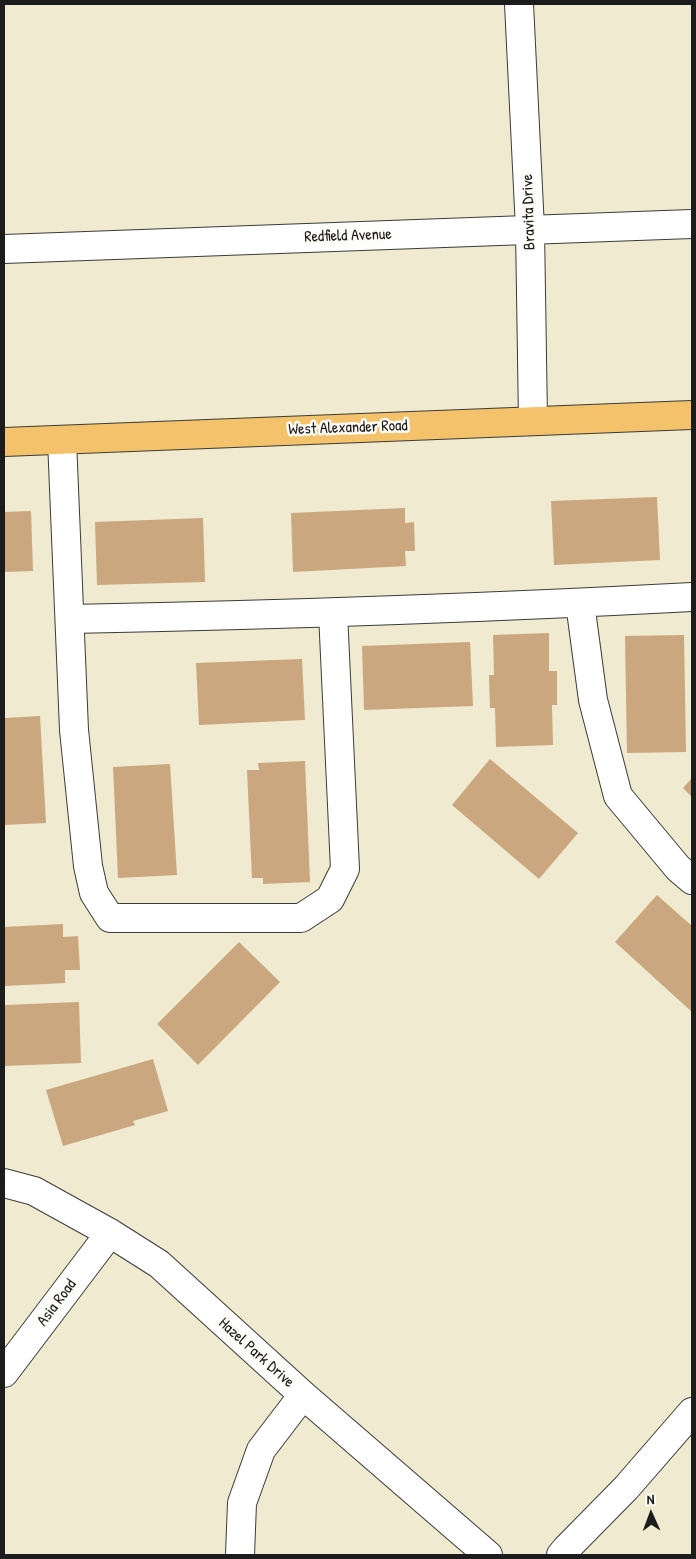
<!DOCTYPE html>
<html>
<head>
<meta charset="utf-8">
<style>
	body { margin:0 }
	#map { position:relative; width:696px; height:1559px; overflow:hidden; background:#efead0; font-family:"Patrick Hand",sans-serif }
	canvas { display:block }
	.frame { position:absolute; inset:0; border:5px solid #1c1c1c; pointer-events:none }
	.north { position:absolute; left:626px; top:1489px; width:50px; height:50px; -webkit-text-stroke:4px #fdfcf7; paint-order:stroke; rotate:358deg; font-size:14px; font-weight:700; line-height:20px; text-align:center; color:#1c1c1c }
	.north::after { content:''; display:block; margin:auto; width:18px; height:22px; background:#1c1c1c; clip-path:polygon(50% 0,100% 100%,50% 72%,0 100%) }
</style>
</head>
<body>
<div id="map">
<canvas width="696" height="1559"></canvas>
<div class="frame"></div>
<div class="north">N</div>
</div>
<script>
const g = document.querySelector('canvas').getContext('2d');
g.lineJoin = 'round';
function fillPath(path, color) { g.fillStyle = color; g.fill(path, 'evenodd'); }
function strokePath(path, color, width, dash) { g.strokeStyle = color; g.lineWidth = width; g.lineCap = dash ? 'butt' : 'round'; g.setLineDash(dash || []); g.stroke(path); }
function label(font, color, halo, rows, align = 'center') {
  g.font = font + ' "Patrick Hand",sans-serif'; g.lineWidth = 5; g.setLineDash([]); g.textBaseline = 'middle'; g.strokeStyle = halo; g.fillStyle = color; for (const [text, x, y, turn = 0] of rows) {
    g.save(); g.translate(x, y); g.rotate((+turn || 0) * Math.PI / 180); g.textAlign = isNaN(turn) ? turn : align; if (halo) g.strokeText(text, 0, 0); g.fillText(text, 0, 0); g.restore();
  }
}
fillPath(new Path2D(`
	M657,497L660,560L554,565L551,501Z
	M405,508V523L414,522L415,551H405L406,566L293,572L291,513Z
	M31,511L33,571L4,572V512Z
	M203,518L205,582L97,585L95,522Z
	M549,633V671H557V705H552L553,745L496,747L495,708H490L489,675H494L493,635Z
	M684,635L686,752L627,753L625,636Z
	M470,642L473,706L364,710L362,646Z
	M302,659L305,720L199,725L196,663Z
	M40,716L46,823L4,825V718Z
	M490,759L578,833L539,879L452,805Z
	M305,761L310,882L263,884V878H252L247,770H259L258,763Z
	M170,764L177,875L118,878L113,767Z
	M692,778V797L683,788Z
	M657,895L692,926V1012L615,942Z
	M63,924V937L78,936L80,970H65V983L4,986V927Z
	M239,942L280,982L198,1065L157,1024Z
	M79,1002L81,1063L4,1066V1005Z
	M153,1059L168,1111L133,1121L135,1125L63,1146L46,1090Z`), '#caa77f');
const minor = new Path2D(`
	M519,4L530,229L533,421
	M4,249L692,224
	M62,440L74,730L88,866L94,893L110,918H301L330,899L345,869L333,613
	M580,603L593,700L618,796L678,868L692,880
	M70,619C277,615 485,608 692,597
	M4,1183L34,1191L110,1233L159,1264L303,1395L488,1555
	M4,1373L110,1233
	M240,1555L242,1503L261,1450L303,1395
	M561,1555L566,1549L626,1488L692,1412`);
const major = new Path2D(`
	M4,442L692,415`);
strokePath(minor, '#3c3b37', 30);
strokePath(major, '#3c3b37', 30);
strokePath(minor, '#fff', 28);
strokePath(major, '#f4c26a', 28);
label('16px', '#1c1c1c', '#fdfcf7', [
	["Bravita Drive",529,212,-92],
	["Redfield Avenue",348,236,-2],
	["West Alexander Road",348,428,-2],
	["Asia Road",57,1303,-53],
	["Hazel Park Drive",256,1353,42]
]);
</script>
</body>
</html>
